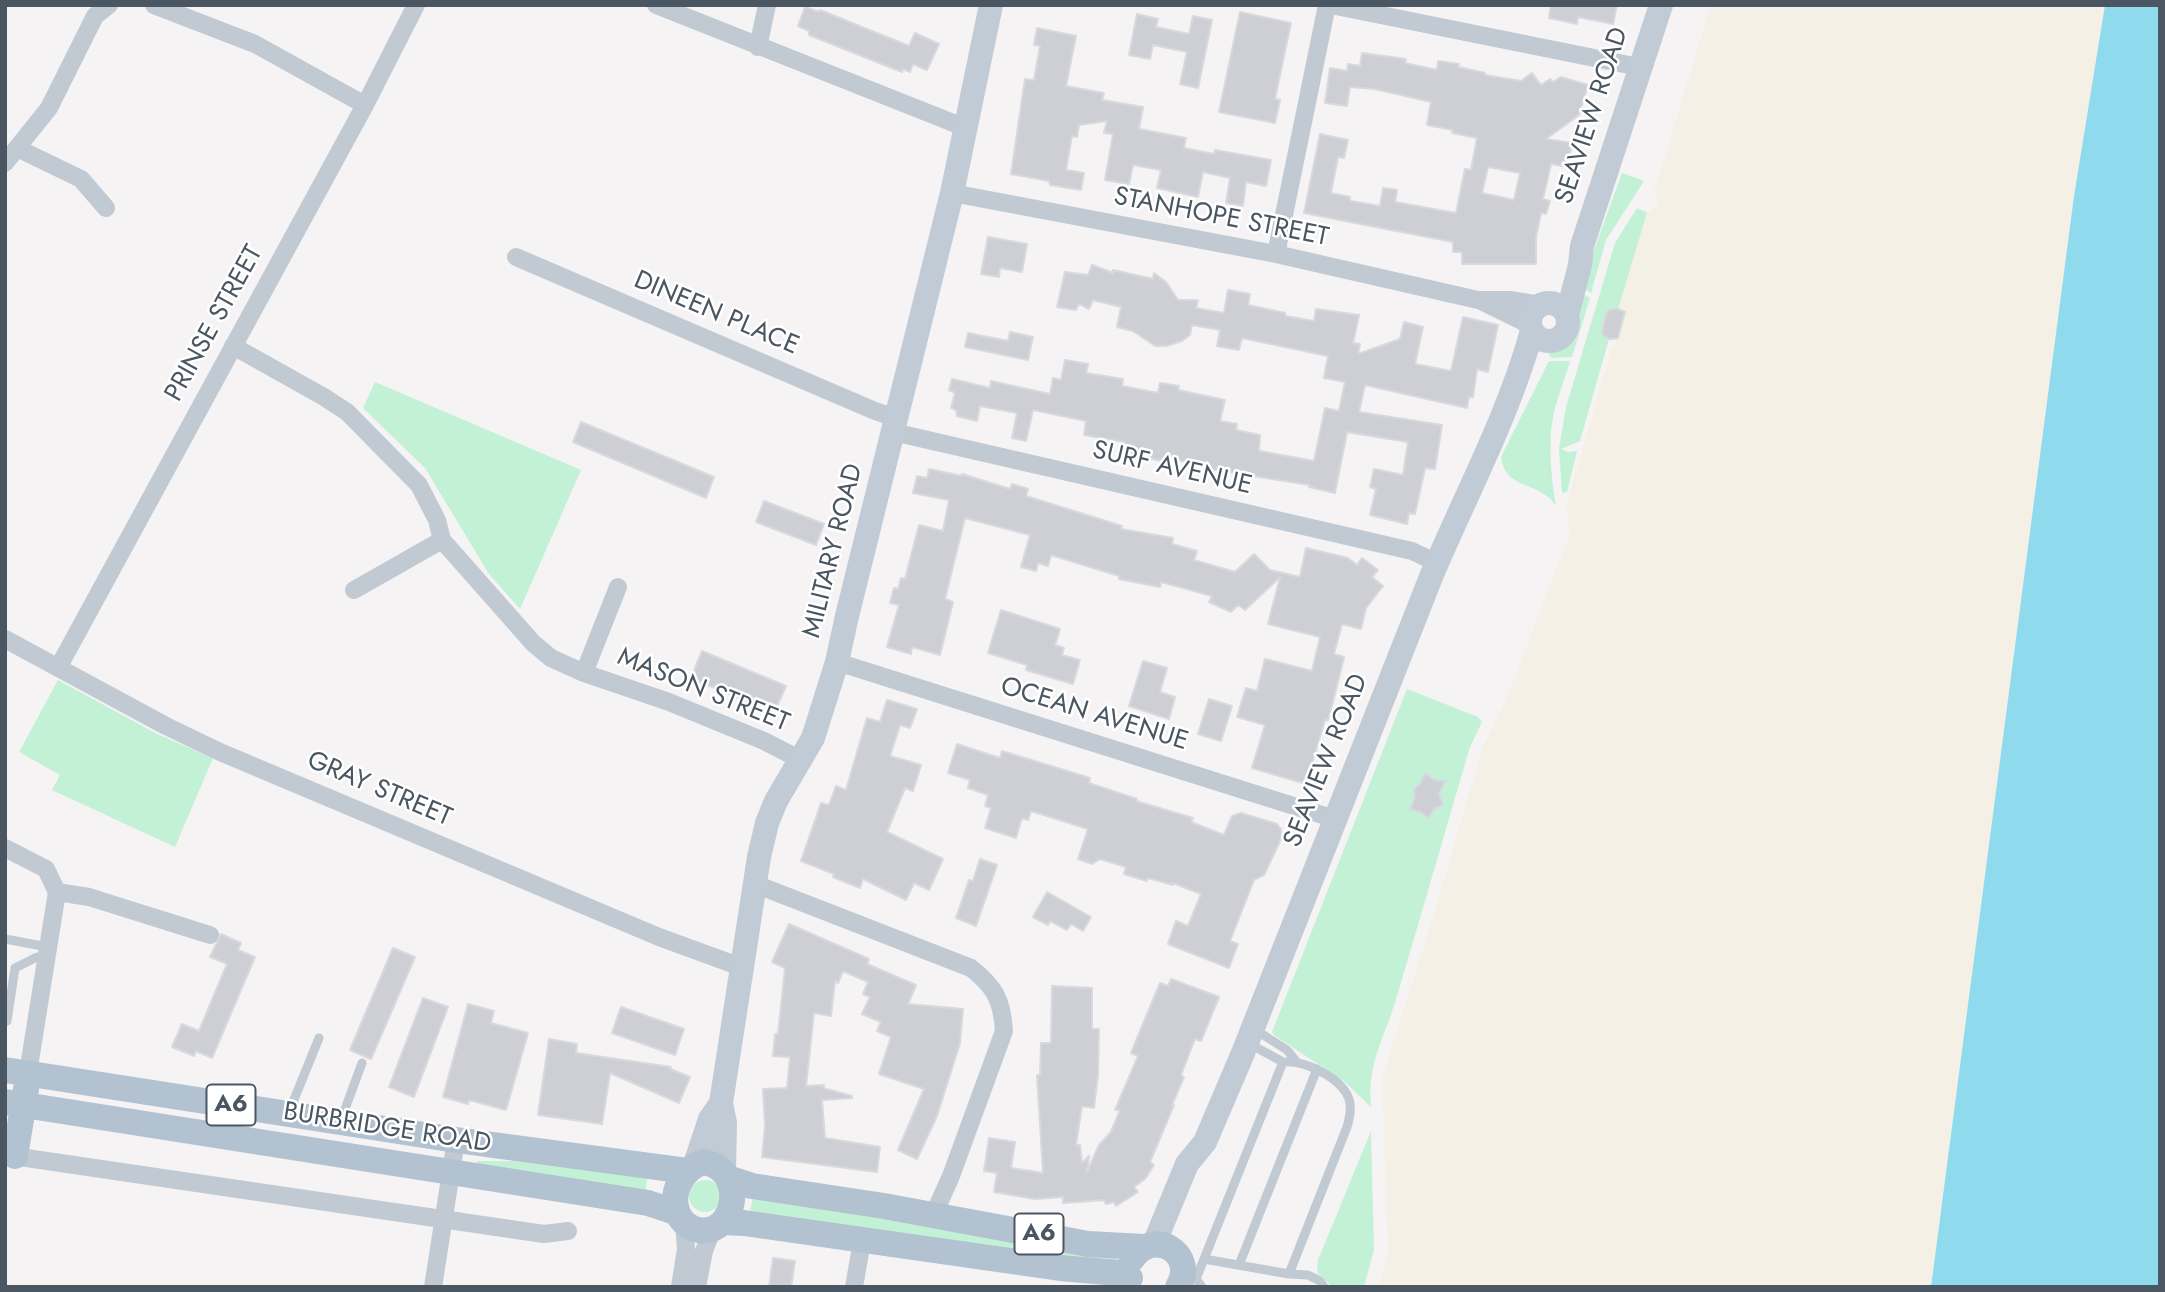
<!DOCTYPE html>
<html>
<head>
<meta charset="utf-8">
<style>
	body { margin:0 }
	#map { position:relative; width:2165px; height:1292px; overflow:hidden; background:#f5f3f3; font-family:Jost,sans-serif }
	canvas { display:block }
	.frame { position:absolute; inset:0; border:7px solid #4a5661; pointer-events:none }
</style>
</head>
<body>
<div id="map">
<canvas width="2165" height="1292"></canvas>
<div class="frame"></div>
</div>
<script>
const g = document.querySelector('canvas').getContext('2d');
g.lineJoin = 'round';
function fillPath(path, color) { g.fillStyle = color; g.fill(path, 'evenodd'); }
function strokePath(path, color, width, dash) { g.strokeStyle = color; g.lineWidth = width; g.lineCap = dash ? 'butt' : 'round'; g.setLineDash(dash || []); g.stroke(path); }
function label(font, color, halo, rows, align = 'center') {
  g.font = font + ' Jost,sans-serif'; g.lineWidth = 5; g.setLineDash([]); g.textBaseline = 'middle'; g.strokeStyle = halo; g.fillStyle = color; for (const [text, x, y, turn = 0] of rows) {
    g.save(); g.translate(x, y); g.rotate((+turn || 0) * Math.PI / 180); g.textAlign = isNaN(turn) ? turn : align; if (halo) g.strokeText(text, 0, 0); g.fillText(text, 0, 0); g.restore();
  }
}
fillPath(new Path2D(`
	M1622,173L1644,181L1606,240L1591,293L1581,286Z
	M1637,208L1648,213L1618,309L1608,310L1602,334L1609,339L1580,441L1561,449L1568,452L1577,451L1567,492L1562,493L1559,449L1566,407L1615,243Z
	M1579,292L1590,298L1572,357L1552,358L1549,355L1553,348L1571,337Z
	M1549,361H1570C1566,377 1559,392 1555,408C1547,439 1551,475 1556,506C1540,480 1505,491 1501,457Z
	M375,382L581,470L520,609L489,574L425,468L363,408Z
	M58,680L157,734L213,758L175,847L52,790L60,775L19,752Z
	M1407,689L1478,717L1482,722L1470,747C1445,831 1421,916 1396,999C1384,1040 1367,1063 1371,1107L1345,1082L1274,1035L1272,1032Z
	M1371,1131L1374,1250L1364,1287H1332L1317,1272L1318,1260Z
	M477,1161H512L647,1175L646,1192L476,1165Z
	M689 1196a16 16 0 1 1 32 0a16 16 0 1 1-32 0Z
	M753,1197L1120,1253L1117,1266L749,1216Z`), '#c3f1d5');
fillPath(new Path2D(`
	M1711,5H2105L2074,196L1931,1287H1378L1388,1252L1382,1078L1431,924L1482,749L1506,700L1570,533L1566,506L1611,350L1618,337L1625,313L1619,307L1647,212L1659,205L1654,192Z`), '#f5f0e5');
fillPath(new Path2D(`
	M2105,5H2160V1287H1931L2074,196Z`), '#90daee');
const building = new Path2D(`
	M1551,5H1617L1613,24L1578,17L1577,24L1549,18Z
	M805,7L819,12L820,10L909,46L915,33L939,44L927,70L913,64L910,72L903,69L902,72L809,35V31L798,26Z
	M1240,12L1291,23L1275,99L1280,100L1275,123L1219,112Z
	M1137,14L1158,19L1156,27L1189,34L1193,16L1212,20L1198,88L1180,84L1187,52L1153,45L1150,59L1129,55Z
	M1037,28L1076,36L1066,86L1104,93L1102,100L1143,107L1139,129L1186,138L1184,148L1214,154L1215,150L1271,160L1266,186L1246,182L1243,206L1226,203L1230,178L1203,172L1198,197L1157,188L1161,170L1133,165L1129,184L1105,180L1113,134L1104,133L1107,121L1079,125L1077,137L1072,136L1066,170L1084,173L1081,190L1050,185L1049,181L1011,174L1025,79L1034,80L1040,46L1034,45Z
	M1362,53L1406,59L1405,63L1437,70L1438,61L1459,64L1458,67L1485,73V75L1521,81L1532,73L1541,85L1550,79L1553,82L1561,77L1588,85L1579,115L1546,139L1572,143L1568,167L1551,164L1543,199L1550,201L1546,214L1541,213L1536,237V264H1462V252H1453V242L1304,213L1320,134L1348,140L1344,158L1338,157L1331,193L1350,197V201L1380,206L1383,188L1397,190L1395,202L1456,213L1465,169L1471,170L1477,138L1452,133L1453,130L1427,125L1431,102L1375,89L1350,87L1347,106L1325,103L1330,68L1347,71L1348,64L1360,66ZM1488,167L1520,173L1514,200L1482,193Z
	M988,237L1027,244L1022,272L1000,268L999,277L981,274Z
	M1092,265L1113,273V270L1153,279L1154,273L1166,282L1178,300H1198L1196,308L1224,313L1228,290L1250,294L1248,305L1285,313V316L1314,321L1316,309L1359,315L1353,343L1360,344L1358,354L1400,339L1404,322L1423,327L1415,364L1451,371L1463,317L1498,325L1488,372L1477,369L1473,397H1469L1467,408L1365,385L1359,412L1442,425L1435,469L1425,468L1415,514L1409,513L1407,524L1370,515L1376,489L1370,487L1374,469L1403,475L1408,442L1347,432L1335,493L1309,487L1310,485L1216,470L1167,457L1166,462L1122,452L1124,442L1084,435L1086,421L1033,410L1026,441L1012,438L1017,413L980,406L977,421L957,416L956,410L951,408L955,393L949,390L952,379L990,388L991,381L1050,394L1053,378L1061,380L1065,360L1088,364L1086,373L1123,379L1122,386L1158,393L1160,383L1179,386L1178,390L1225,400L1220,421L1237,424L1236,430L1260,435L1259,451L1314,461L1325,408L1339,411L1345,382L1324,378L1328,356L1242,338L1239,350L1217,346L1220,330L1192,325L1190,335L1182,341L1166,346H1155L1133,331L1117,327L1121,307L1093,300L1089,309L1079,304L1076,310L1057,307L1065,272L1088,275Z
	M1618,309L1625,312L1618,338L1609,339L1602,334L1604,322L1608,310Z
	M1010,332L1033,337L1028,360L965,347L968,333L1008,341Z
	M581,422L714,477L706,498L573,442Z
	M929,469L962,476V474L1010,489L1012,484L1028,489L1026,496L1122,526L1121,529L1173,538L1172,544L1197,551L1194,560L1235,572L1254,554L1270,570L1300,577L1306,548L1348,558L1357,565L1362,558L1378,570L1372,577L1383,586L1366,608L1361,629L1342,624L1334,654L1344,657L1333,702L1328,720H1325L1306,784L1252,768L1265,725L1237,717L1246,688L1257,691L1265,659L1312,671L1320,637L1268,624L1280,577L1245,610L1238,605L1231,612L1209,602L1212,596L1161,582L1160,587L1119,579V576L1051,555L1048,566L1038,563L1036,571L1021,567L1030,535L965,518L945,599L953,602L940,655L912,647L911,654L887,647L899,605L890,603L894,588L898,589L901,578L905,579L919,525L943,531L949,500L913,493L917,476L927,478Z
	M764,501L824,524L816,545L756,522Z
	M1001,610L1060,629L1055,645L1064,648L1062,655L1080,660L1073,684L1026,670L1027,665L988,653Z
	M702,651L786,686L774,713L691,678Z
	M1143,661L1167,668L1160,692L1175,697L1169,719L1129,706Z
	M1209,699L1232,706L1221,741L1198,734Z
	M887,700L917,709L910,728L900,725L890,756L921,765L913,791L905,788L887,832L943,859L929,890L914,883L906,900L863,879L860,888L833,877L834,874L801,861L821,803L829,805L836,786L846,790L867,718L880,722Z
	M957,744L1000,758L1002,751L1090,778L1089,783L1137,799L1136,801L1193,818L1191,822L1224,835L1232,816L1241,813L1277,824L1281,829L1282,837L1264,875L1254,880L1230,941L1238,944L1229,968L1168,944L1176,921L1188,926L1201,894L1173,883V885L1148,878L1147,881L1124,874L1126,867L1100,859L1092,864L1078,859L1088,829L1031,811L1028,820L1022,818L1016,838L985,828L991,808L985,806L988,795L968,788L970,780L948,773Z
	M1425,773L1434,780L1445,781L1439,794L1443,805L1434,809L1428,818L1421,812L1410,809L1415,798L1414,789L1421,783Z
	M980,859L997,865L976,926L956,918L969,880L973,881Z
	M1047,892L1091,917L1083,931L1071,924L1067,930L1050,921L1048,925L1033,917Z
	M789,924L869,959L867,964L916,985L908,1004L963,1009L960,1043L937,1116L917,1159L898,1150L924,1089L879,1074L891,1037L877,1031L881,1022L862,1014L870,997L863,994L868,982L843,971L838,983L835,981L831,1016L814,1013L806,1086L824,1085L823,1088L852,1096V1098L822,1100L825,1138L880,1147L877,1172L762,1157L765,1126L763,1089L787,1088L790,1057L773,1056L775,1034H778L785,968L772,962Z
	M221,934L241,943L238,950L255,957L212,1058L196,1051L194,1056L172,1047L182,1024L199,1031L227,964L210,957Z
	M393,948L415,957L371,1059L350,1050Z
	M1171,979L1219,997L1201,1041L1195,1039L1181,1075L1184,1077L1172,1105H1174L1150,1162L1154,1165L1145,1179L1134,1187L1138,1192L1116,1206L1114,1202L1106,1204L1104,1200L1063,1203V1197L1035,1199L994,1192L997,1173L984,1171L989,1138L1015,1142L1011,1168L1043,1173L1037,1075H1040L1041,1043H1051L1052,986L1092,988V1029H1099L1098,1074L1094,1108L1082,1106L1076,1145H1080L1082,1163L1089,1156L1087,1172L1099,1145L1111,1132L1120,1110H1115L1138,1056L1131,1053L1160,983L1168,986Z
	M423,998L448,1007L414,1097L389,1087Z
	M468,1004L494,1011L491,1023L528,1033L506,1110L469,1100L468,1104L443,1097Z
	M621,1007L684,1029L675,1055L612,1033Z
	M549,1039L577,1044L576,1053L671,1067L670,1069L690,1077L679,1103L610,1073L602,1124L538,1115Z
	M773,1258L795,1261L791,1287H769Z`);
fillPath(building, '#cdcfd5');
strokePath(building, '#d7d9de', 2);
strokePath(new Path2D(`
	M5,939L48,947
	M5,1022L7,1021L15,968L37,957L46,958
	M1254,1029L1287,1050L1296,1061
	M1248,1043L1283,1062
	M289,1112L319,1038
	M341,1120L362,1063
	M1239,1265L1317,1069
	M1289,1274L1347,1127C1350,1117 1352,1108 1349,1099C1341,1077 1304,1060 1283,1062L1204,1259L1289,1274L1308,1275L1320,1281L1324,1287
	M1202,1287L1196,1279L1204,1259`), '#c1cad2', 9);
strokePath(new Path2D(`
	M154,5L255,44L365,105
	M656,5L966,128
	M1331,5L1639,67
	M758,47L767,5
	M17,148L81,179L106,208
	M5,163L49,108L95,16L109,5
	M952,193L1276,254L1478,300H1510L1541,305
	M1276,254L1327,5
	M516,257L875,411L896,418
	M1481,301L1530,325
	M233,346L324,397L347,412L419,485L437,520L442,540L533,643L551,658L584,673L669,702L764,741L801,760
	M893,432L1412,551L1437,563
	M354,590L442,540
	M5,639L166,726L220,752L659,937L741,967
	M837,662L1335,819
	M58,668L365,105L416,5
	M584,673L618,587
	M5,848L46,869L57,892L28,1073
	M755,884L971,968C995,987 1002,1000 1004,1031L951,1176L934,1214
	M57,892L89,897L210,935
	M6,1155L544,1234L568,1231
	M433,1287L456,1140
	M680,1287L686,1249L684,1222
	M697,1287L704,1251L713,1228
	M854,1287L862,1241`), '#c1cad2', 18);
strokePath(new Path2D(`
	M1530 322a19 19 0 1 1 38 0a19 19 0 1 1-38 0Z
	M1567,315L1580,265L1582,246L1661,5
	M695,1164L710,1119L721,1103
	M724,1171L725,1123L721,1103L759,857L767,823L776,801L813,738L837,662L847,616L952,193L991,5
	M1154,1244L1187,1164L1205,1142L1243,1053L1431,577C1466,494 1508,417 1532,331`), '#c1cbd6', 24);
strokePath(new Path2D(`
	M5,1070L456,1140L687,1171
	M5,1102L648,1203L678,1213
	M15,1156L26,1089
	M704,1162C748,1170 736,1236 699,1230C690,1229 682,1222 678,1214C669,1192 683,1168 704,1162Z
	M730,1179L752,1186L884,1206L1088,1244L1144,1247
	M723,1222L744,1223L1060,1268L1118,1273L1130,1278
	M1132,1259C1154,1226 1198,1255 1178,1287`), '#b3c2d1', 26);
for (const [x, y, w] of [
	[231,1105,49],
	[1039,1234,49]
]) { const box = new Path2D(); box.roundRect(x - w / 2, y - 20.5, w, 41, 5); g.fillStyle = '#fff'; g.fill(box); strokePath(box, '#4a5661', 2); }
label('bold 24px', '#4a5661', null, [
	["A6",231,1105],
	["A6",1039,1234]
]);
label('26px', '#4a5661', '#fff', [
	["SEAVIEW ROAD",1593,116,-72],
	["STANHOPE STREET",1221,218,11],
	["DINEEN PLACE",716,314,23],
	["PRINSE STREET",215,324,-61],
	["SURF AVENUE",1172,469,13],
	["MILITARY ROAD",834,551,-76],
	["MASON STREET",703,691,22],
	["OCEAN AVENUE",1094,715,17],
	["SEAVIEW ROAD",1327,761,-68],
	["GRAY STREET",379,790,23],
	["BURBRIDGE ROAD",387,1129,9]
]);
</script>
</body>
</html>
